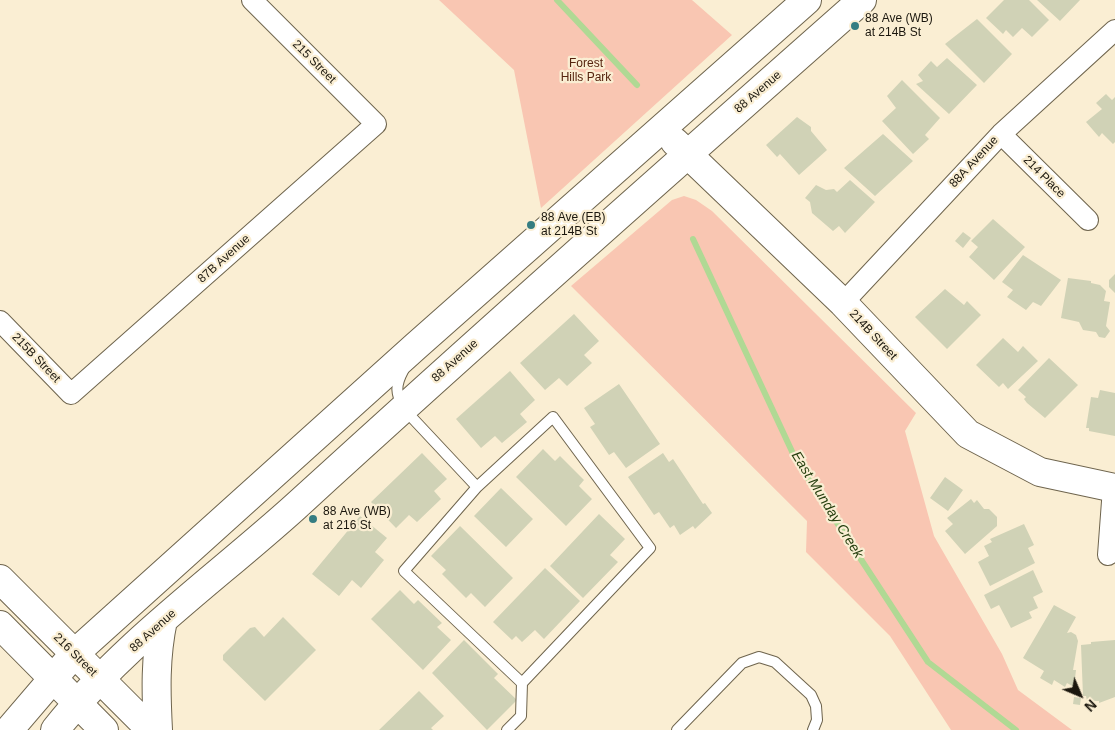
<!DOCTYPE html>
<html>
<head>
<meta charset="utf-8">
<style>
	body { margin:0 }
	#map { position:relative; width:1115px; height:730px; overflow:hidden; background:#faeed3; font-family:Helvetica,sans-serif }
	canvas { display:block }
	.north { position:absolute; left:1055px; top:670px; width:50px; height:50px; -webkit-text-stroke:4px #faeed3; paint-order:stroke; rotate:135deg; font-size:14px; font-weight:700; line-height:20px; text-align:center; color:#1b170e }
	.north::after { content:''; display:block; margin:auto; width:18px; height:22px; background:#1b170e; clip-path:polygon(50% 0,100% 100%,50% 72%,0 100%) }
</style>
</head>
<body>
<div id="map">
<canvas width="1115" height="730"></canvas>
<div class="north">N</div>
</div>
<script>
const g = document.querySelector('canvas').getContext('2d');
g.lineJoin = 'round';
function fillPath(path, color) { g.fillStyle = color; g.fill(path, 'evenodd'); }
function strokePath(path, color, width, dash) { g.strokeStyle = color; g.lineWidth = width; g.lineCap = dash ? 'butt' : 'round'; g.setLineDash(dash || []); g.stroke(path); }
function label(font, color, halo, rows, align = 'center') {
  g.font = font + ' Helvetica,sans-serif'; g.lineWidth = 4.5; g.setLineDash([]); g.textBaseline = 'middle'; g.strokeStyle = halo; g.fillStyle = color; for (const [text, x, y, turn = 0] of rows) {
    g.save(); g.translate(x, y); g.rotate((+turn || 0) * Math.PI / 180); g.textAlign = isNaN(turn) ? turn : align; if (halo) g.strokeText(text, 0, 0); g.fillText(text, 0, 0); g.restore();
  }
}
fillPath(new Path2D(`
	M439,0H692L732,35L541,208L514,70Z
	M684,196L696,200L712,211L916,413L905,431L934,536L1002,654L1018,690L1072,730H951L890,636L806,552L807,521L571,286L672,200Z`), '#f9c6b2');
strokePath(new Path2D(`
	M557,0L637,85
	M693,239L796,460L928,662L1016,730`), '#b0d994', 6);
fillPath(new Path2D(`
	M1004,0H1029L1049,20L1032,37L1022,28L1013,37L1006,30L1003,34L986,18Z
	M1037,0H1080L1060,21Z
	M977,19L1012,54L984,83L945,44Z
	M947,58L977,85L949,114L916,84L923,81L918,75L931,61L937,67Z
	M902,80L940,118L925,135L929,139L913,154L882,121L896,108L887,96Z
	M1106,94L1112,100L1115,97V142L1113,144L1102,133L1099,137L1086,122L1102,109L1096,103Z
	M797,117L811,127V131L827,150L799,175L780,154L777,157L766,145Z
	M883,134L913,161L875,196L844,168Z
	M850,180L875,202L845,233L839,226L833,231L812,213L810,202L805,198L816,185L826,190L834,189L837,192Z
	M993,219L1025,247L994,280L969,257L978,247L971,241Z
	M963,232L971,238L963,248L955,241Z
	M1023,255L1061,280L1041,306L1033,302L1026,310L1007,297L1013,290L1002,282Z
	M1115,274V293L1109,287V280Z
	M1068,278L1091,281V283L1100,285L1106,291L1104,301L1110,302L1106,326L1110,331L1105,338L1099,337L1096,332L1083,330L1079,322L1061,318Z
	M945,289L964,305L967,301L981,315L947,349L915,317Z
	M574,314L599,341L584,355L592,363L567,386L559,378L545,390L520,363Z
	M1003,338L1018,352L1023,346L1038,361L1008,389L1003,383L999,387L976,365Z
	M1049,358L1078,385L1045,418L1027,403L1024,399L1026,397L1018,390Z
	M510,371L535,400L520,414L527,422L502,443L495,436L481,448L456,419Z
	M619,384L660,444L626,468L614,452L609,455L590,427L595,424L584,408Z
	M1100,390L1115,393V436L1089,431V428H1086L1091,397L1098,398Z
	M543,449L555,461L560,456L584,480L579,486L592,499L566,526L516,477Z
	M422,453L447,479L434,491L441,499L417,522L409,515L396,528L371,502Z
	M663,453L669,462L673,459L703,504L705,503L712,513L695,529L693,526L680,535L674,525L670,528L659,512L654,515L628,477Z
	M945,477L963,490L948,511L930,498Z
	M501,488L533,519L506,547L474,516Z
	M971,499L974,503L977,500L984,509H989L997,517V526L965,554L945,531L953,524L947,518Z
	M599,514L625,539L610,555L618,562L583,598L550,566Z
	M360,516L387,538L375,552L384,560L361,588L352,580L339,596L312,574Z
	M1024,524L1034,545L1028,548L1035,563L990,586L978,562L989,556L984,546L992,542L990,539Z
	M460,526L513,578L485,607L471,593L466,598L442,574L446,570L431,556Z
	M545,568L580,601L544,639L535,630L522,642L516,636L512,640L493,622Z
	M1033,570L1043,592L1033,597L1038,608L1029,612L1032,618L1011,628L999,605L991,609L984,595Z
	M400,590L414,604L418,600L442,623L437,627L451,640L423,670L371,619Z
	M1054,605L1076,617L1067,633L1071,632L1076,635L1078,641L1073,670H1076L1074,687L1067,683L1065,687L1054,680L1052,685L1040,678L1044,671L1023,658Z
	M283,617L316,650L265,701L223,660V655L250,628L255,627L264,637Z
	M464,640L498,674L494,678L517,700L487,730L432,673Z
	M1115,640V697L1099,703V701H1087L1086,696H1083L1081,645L1091,644V642Z
	M419,691L444,716L431,728L433,730H379Z
	M1074,697L1081,698L1080,705L1073,704Z`), '#d0d2b6');
const lane = new Path2D(`
	M403,371C395,386 396,393 403,408L477,487L553,417L650,548L522,683L404,571L477,487
	M507,730L521,716L522,683
	M677,730L742,663L759,657L775,662L811,695L816,706L817,720L813,730`);
const street = new Path2D(`
	M1001,134L1088,220
	M843,303L1001,134L1115,30
	M0,321L71,394L376,124L252,0
	M1108,555L1113,488`);
const secondary = new Path2D(`
	M675,142L843,303L968,434L1040,472L1115,488
	M0,579L151,730
	M0,625L104,730
	M9,730L74,654L416,346L807,0
	M55,730C123,644 214,580 295,507C482,336 672,168 862,0
	M158,730C156,692 155,657 163,620`);
strokePath(lane, '#6e644d', 12);
strokePath(street, '#6e644d', 22);
strokePath(secondary, '#6e644d', 30);
strokePath(lane, '#fff', 10);
strokePath(street, '#fff', 20);
strokePath(secondary, '#fff', 28);
for (const [x, y, r, color] of [
	[855,26,5,"#357d82"],
	[531,225,5,"#357d82"],
	[313,519,5,"#357d82"]
]) { const dot = new Path2D(); dot.arc(x, y, r, 0, 2 * Math.PI); g.fillStyle = color; g.fill(dot); strokePath(dot, '#faeed3', 2); }
label('12px', '#1b170e', '#faeed3', [
	["88 Ave (WB)",865,19],
	["at 214B St",865,33],
	["88 Ave (EB)",541,218],
	["at 214B St",541,232],
	["88 Ave (WB)",323,512],
	["at 216 St",323,526]
], 'left');
label('12px', '#1b170e', '#faeed3', [
	["215 Street",314,62,45],
	["88 Avenue",758,92,-41],
	["88A Avenue",974,162,-47],
	["214 Place",1044,177,45],
	["87B Avenue",224,259,-42],
	["214B Street",873,335,47],
	["215B Street",36,358,46],
	["88 Avenue",455,361,-42],
	["88 Avenue",153,631,-42],
	["216 Street",75,655,45]
]);
label('12px', '#562510', '#faeed3', [
	["Forest",586,64],
	["Hills Park",586,78]
]);
label('italic 14px', '#263f0f', '#faeed3', [
	["East Munday Creek",827,505,58]
]);
</script>
</body>
</html>
